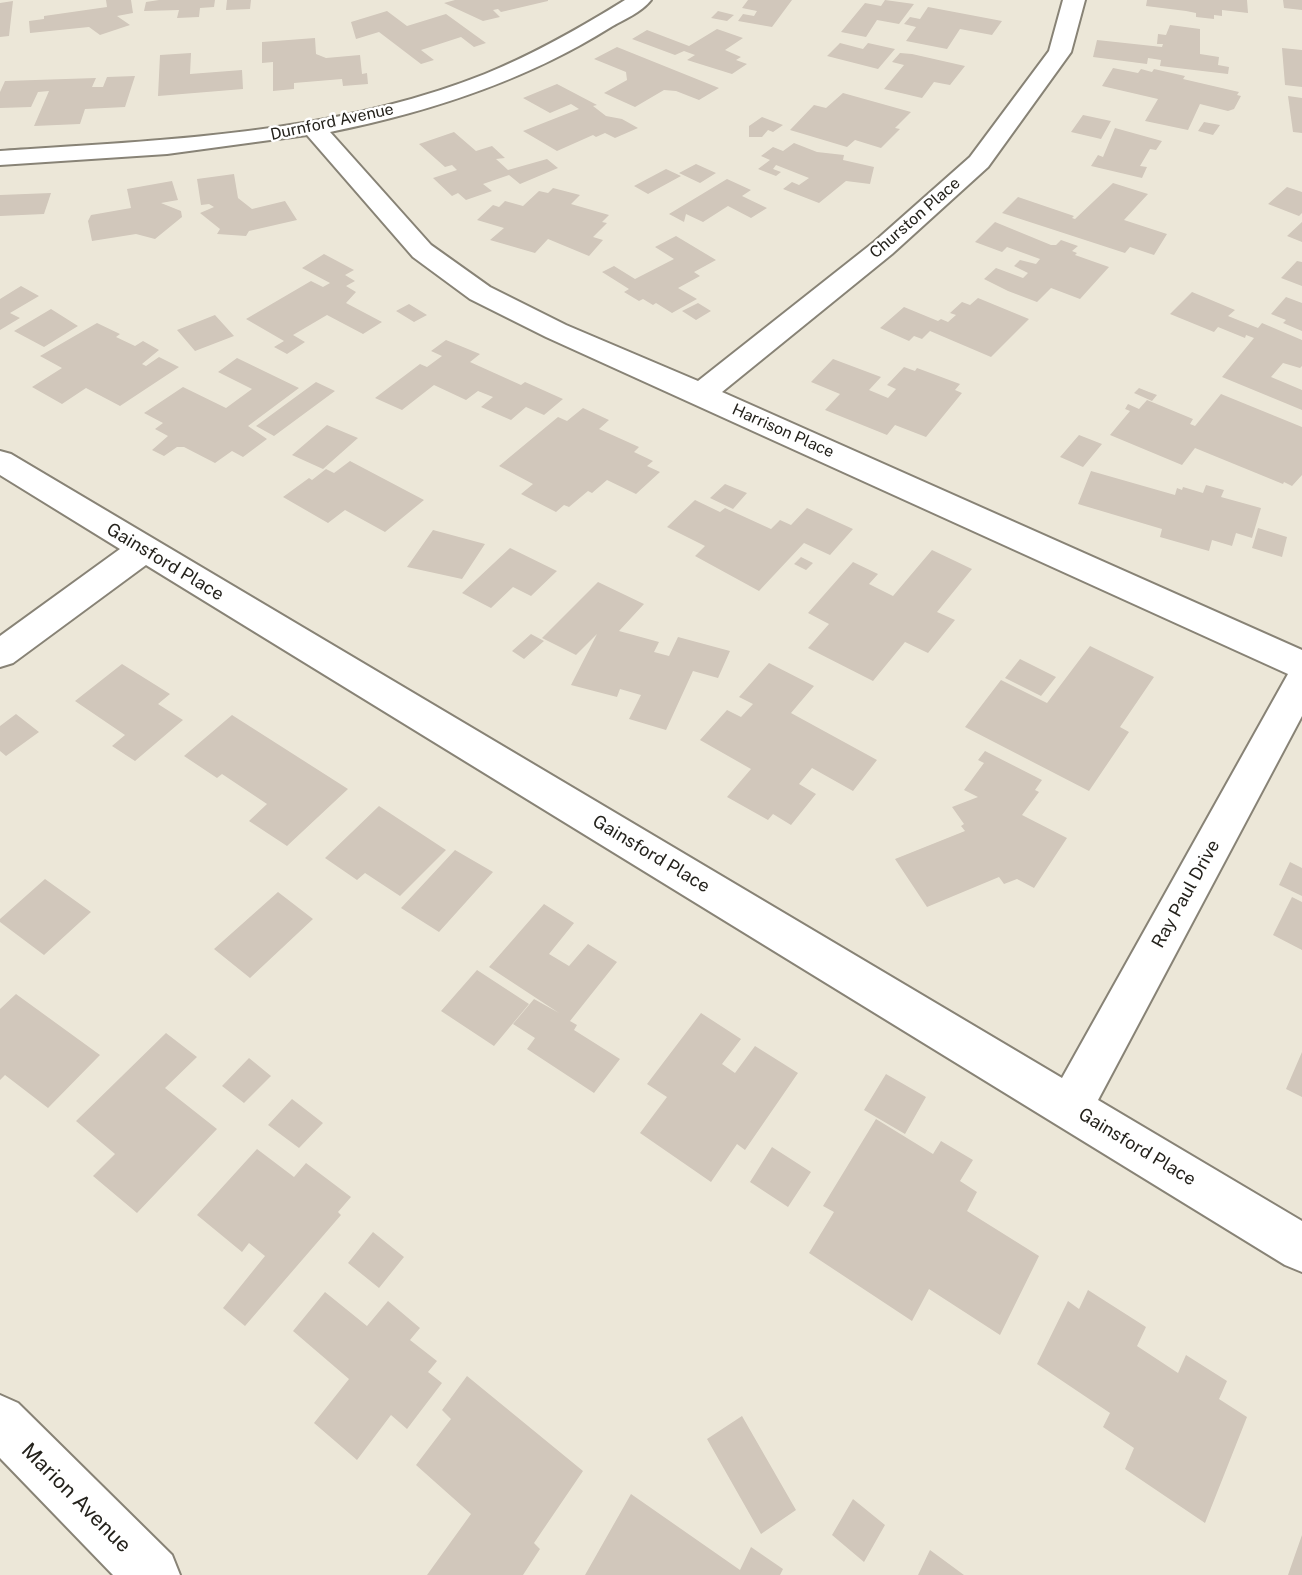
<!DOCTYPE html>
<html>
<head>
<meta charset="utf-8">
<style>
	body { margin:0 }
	canvas { display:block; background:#ece7d8 }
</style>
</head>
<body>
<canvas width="1302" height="1575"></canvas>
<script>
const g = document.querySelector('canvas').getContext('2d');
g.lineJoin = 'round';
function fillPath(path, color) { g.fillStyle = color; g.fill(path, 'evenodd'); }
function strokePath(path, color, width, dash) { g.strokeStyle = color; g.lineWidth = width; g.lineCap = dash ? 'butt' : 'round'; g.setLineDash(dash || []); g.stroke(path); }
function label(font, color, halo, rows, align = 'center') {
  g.font = font + ' "Public Sans",sans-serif'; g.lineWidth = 5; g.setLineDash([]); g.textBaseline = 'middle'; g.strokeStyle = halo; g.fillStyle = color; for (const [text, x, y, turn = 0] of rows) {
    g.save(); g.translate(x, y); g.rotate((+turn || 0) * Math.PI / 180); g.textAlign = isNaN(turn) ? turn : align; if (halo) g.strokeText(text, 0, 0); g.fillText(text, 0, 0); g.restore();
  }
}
fillPath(new Path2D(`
	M106,0H131L133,13L117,16L130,25L100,35L89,27L30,33L29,21L44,19V16L107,7Z
	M159,0H215L214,7L200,8L199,17L177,18L179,10L144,11L146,2Z
	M227,0H251L250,9L226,10Z
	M455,0H548V1L501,12L498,9L493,10L500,17L483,21L444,3Z
	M748,0H792L772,27L738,21L743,14L754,16L757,11L742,8Z
	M885,0L914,4L899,24L877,20L866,37L841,32L865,3L881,6Z
	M1147,0H1247L1248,13L1222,10V16L1214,15V19L1196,17V13L1186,11L1146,6Z
	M1283,0H1302V10L1284,8Z
	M13,1L9,36L0,37V3Z
	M928,7L1002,21L992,35L960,29L947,49L906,41L916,27L904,24L910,17L920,19Z
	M387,11L407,26L446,14L486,43L474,47L461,37L421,50L434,60L421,64L379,32L356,39L351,22Z
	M718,11L734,15L727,21L711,18Z
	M1170,25L1200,29V54L1219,57L1218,65L1229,67L1228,74L1160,66L1161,60L1148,58L1147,64L1093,57L1097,40L1162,47L1163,44H1157L1158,34L1166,35Z
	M717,29L743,38L725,50L741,57L736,60L747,64L732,74L687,60L695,55L684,51L675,55L632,39L647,30L689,46Z
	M315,38L316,54L326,58L360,55L362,74L367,73L368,84L343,86L342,79L294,83V89L273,91V62L262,63V42Z
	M840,43L863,49L868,43L895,49L878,69L827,56Z
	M617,47L719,88L699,100L676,91L664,90L635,107L604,93L627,80L626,72L594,59Z
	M1282,48L1302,50V87L1285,85Z
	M191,53L190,74L242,70L243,89L158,96L160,55Z
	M900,53L912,54L965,66L950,85L934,82L922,98L884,89L904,65L892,62Z
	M1113,68L1138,73L1141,69L1152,72L1154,69L1185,76L1183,79L1239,92L1237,95L1241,96L1234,109L1228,111L1200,104L1188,130L1145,121L1158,99L1102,86Z
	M135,76L125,107L85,109L80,124L34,126L49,91L38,92L31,107L0,108V92L5,81L96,78L92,87H103L107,77Z
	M557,84L597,105L593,106L606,116L622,119L638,128L615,138L605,133L596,137L593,135L557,151L523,131L579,109L571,104L550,113L523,98Z
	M843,93L911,112L895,128L900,129L881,148L855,140L847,147L790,130L814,105L826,108Z
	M1288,96L1302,98V133L1293,132Z
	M1083,115L1111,121L1101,139L1071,132Z
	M762,117L783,125L773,132L768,130L762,137H749V126Z
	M1204,122L1220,125L1213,135L1198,131Z
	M1115,128L1162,141L1156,150L1150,149L1140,166L1147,167L1142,178L1091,166L1098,155L1103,157Z
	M454,132L476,151L492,146L505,158L496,159L508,170L547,159L558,168L520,184L509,175L483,184L492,191L466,200L458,193L452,196L433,178L457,170L452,165L445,167L419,144Z
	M794,143L817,152L844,155L843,160L874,167L870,184L846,181L819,203L783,189L792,182L799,185L809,178L776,165L773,169L781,172L776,176L758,169L770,160L761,156L773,147L783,151Z
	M696,164L716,173L700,183L679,173Z
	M666,169L681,176L648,194L634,186Z
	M234,174L238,198L252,209L285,201L297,220L249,231L246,236L217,234L220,229L200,213L214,207L209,204L201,205L197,179Z
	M727,179L751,190L742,196L767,208L751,218L728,206L703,222L686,214L684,222L669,214Z
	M172,181L178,200L161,203L181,211L182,217L155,239L136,234L92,241L88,221L91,215L131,208L127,189Z
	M1113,183L1148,194L1124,220L1167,234L1154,255L1130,247L1125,253L1002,213L1018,197L1074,216L1072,218L1075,219Z
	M1287,187L1302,192V213L1299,216L1268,204Z
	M553,188L580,195L571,204L609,215L602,222L607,223L593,237L603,240L589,256L548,239L535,253L490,240L504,228L477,220L493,205L499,207L505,201L523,206L539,191L548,193Z
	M51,193L44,214L0,216V195Z
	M995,222L1051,245H1056L1061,240L1078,246L1072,251L1077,253L1075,255L1109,267L1080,299L1051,288L1037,302L1008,291L984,279L996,268L1023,278L1028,273L1014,266L1020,260L1036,264L1040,259L1007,247L1002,252L975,242Z
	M1302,222V242L1287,236Z
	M676,236L716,260L694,272L700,276L678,288L697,299L672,313L656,303L653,305L643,299L639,301L624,292L629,289L602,272L614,266L635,279L674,259L655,247Z
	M324,254L354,270L345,275L355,281L346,286L356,292L346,303L382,322L363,334L327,315L293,335L305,342L287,354L274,347L284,341L246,319L311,281L323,287L330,283L302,268Z
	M1297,261L1302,262V286L1281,278Z
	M21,286L39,296L10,313L20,318L0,330V299Z
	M1192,292L1235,310L1228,316L1258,328L1262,323L1302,340V366L1300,368L1283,363L1271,377L1302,390V410L1222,377L1254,338L1246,335L1245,338L1218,327L1214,332L1170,314Z
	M1286,297L1302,303V331L1283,323L1286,320L1271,314Z
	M978,298L1029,319L991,357L930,331L922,339L914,336L909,341L880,328L904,307L938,321L941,319L948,322L956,315L950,313L962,302L970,305Z
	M698,303L711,311L696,320L682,311Z
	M409,304L427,315L414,322L396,311Z
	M51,309L78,326L44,347L14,331Z
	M215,315L234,336L195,351L177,330Z
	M97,323L120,334L116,337L135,346L143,341L159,350L142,364L146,366L159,357L179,367L120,406L86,388L62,404L32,387L62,368L40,356Z
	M446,340L480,354L470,362L521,385L525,382L563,399L544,415L526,407L511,420L481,407L493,397L478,391L466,400L434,385L402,410L375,398L420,364L427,367L442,356L431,351Z
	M237,358L299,388L248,426L267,439L243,457L232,451L215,463L184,447H177L164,456L152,450L168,436L155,429L163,423L144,413L183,387L226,408L252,389L218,372Z
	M833,359L881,377L869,390L888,398L896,389L887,385L904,367L915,371L917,368L960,384L955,390L962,393L926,437L895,425L887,435L825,410L840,394L811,382Z
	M316,382L335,391L274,436L256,426Z
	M1139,388L1149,392L1157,395L1152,401L1134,393Z
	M1221,394L1302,427V475L1292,486L1284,482L1283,484L1195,448L1182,465L1110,435L1130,411L1125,409L1128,404L1139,409L1147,400L1193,419L1190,424L1195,426Z
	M583,408L609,420L599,429L639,447L634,452L653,461L647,466L660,472L636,494L607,480L592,493L588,491L569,507L564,505L556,512L521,494L533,484L499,466L558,417L567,421Z
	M327,425L358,438L323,469L292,455Z
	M1079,435L1102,444L1083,467L1060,457Z
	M350,461L424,500L385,532L345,510L328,523L283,497L309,478L312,480L326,469L334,473Z
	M1091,471L1175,495L1177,488L1182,490L1183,487L1203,493L1206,485L1224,490L1221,497L1261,508L1252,538L1236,533L1232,546L1212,540L1209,551L1160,537L1162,529L1078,504Z
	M725,484L747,493L733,509L710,498Z
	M695,500L720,512L725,508L771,529L780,520L791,525L807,508L853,529L830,555L804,543L759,591L695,556L705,546L667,527Z
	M1258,528L1287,537L1282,557L1252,548Z
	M433,530L485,544L462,579L407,567Z
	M510,548L557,571L531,596L513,587L491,608L462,593Z
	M932,550L972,569L937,612L955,620L928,653L905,642L873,681L808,648L829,624L808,613L853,562L878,574L869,584L893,596Z
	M801,557L813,563L806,570L794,564Z
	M598,582L644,604L619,631L659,642L654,652L669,656L678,637L730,651L718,678L693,671L666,730L629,719L641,695L620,689L617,697L571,685L597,634L576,655L542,638Z
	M531,634L544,641L524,659L512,651Z
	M1090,646L1154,677L1120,727L1129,732L1089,791L965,727L1001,680L1047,703Z
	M1020,659L1056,677L1041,696L1005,678Z
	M769,663L814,686L791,713L877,760L853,791L812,768L799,784L816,794L791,825L773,814L768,820L727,797L751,769L700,740L727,710L741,717L753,704L739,697Z
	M122,664L170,694L158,704L183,720L135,761L112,746L125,735L75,701Z
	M16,714L39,732L6,756L0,751V726Z
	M232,715L348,789L287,846L249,821L267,804L222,774L217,778L184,756Z
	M985,751L1042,780L1035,790L1039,792L1022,815L1067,838L1034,888L1017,879L1004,884L999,877L927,907L895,859L965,831L961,826L964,824L952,807L978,797L964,790L984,763L978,760Z
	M379,806L446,850L400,896L365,873L357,880L325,858Z
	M455,850L493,872L439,932L401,908Z
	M1290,862L1302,868V896L1279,885Z
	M45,879L91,912L44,955L0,922V919Z
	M278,892L313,919L250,978L214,949Z
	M1292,897L1302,902V950L1273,935Z
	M544,904L574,923L549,954L569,966L588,944L617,962L570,1021L577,1025L574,1030L620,1059L594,1093L527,1049L535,1038L513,1024L534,999L559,1013L489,967Z
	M477,970L529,1004L494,1046L441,1011Z
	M16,994L100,1055L48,1108L5,1075L0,1080V1009Z
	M701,1013L741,1039L722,1064L735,1073L755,1046L798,1073L745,1150L737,1144L711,1182L640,1133L667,1097L647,1084Z
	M166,1033L197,1057L165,1088L217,1129L137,1213L93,1176L115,1154L76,1121Z
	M1302,1052V1097L1286,1089Z
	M249,1058L271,1076L244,1103L222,1086Z
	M886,1074L926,1097L905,1134L864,1110Z
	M292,1099L323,1123L299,1148L268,1125Z
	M876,1119L933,1154L941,1141L973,1160L960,1181L977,1192L967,1211L1039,1256L1000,1335L929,1289L912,1321L809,1253L834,1212L823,1206Z
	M772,1147L811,1172L788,1207L750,1182Z
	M257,1149L294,1177L306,1163L351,1197L338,1212L341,1215L245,1326L223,1308L265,1256L249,1243L242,1252L197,1215Z
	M373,1232L404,1257L379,1288L348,1263Z
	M1088,1290L1146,1327L1137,1346L1178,1373L1186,1355L1227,1381L1219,1399L1247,1417L1205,1523L1125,1469L1134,1448L1103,1427L1110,1413L1037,1364L1068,1301L1079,1309Z
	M325,1292L367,1326L388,1301L420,1328L410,1340L437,1361L428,1372L442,1383L407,1429L391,1415L357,1460L314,1423L349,1379L293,1331Z
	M467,1376L583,1471L534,1543L540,1549L523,1575H427L471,1514L416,1465L451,1419L442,1410Z
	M742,1416L796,1510L761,1534L707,1439Z
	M631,1494L740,1570L751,1547L783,1569L780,1575H585Z
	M853,1499L885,1525L864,1562L832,1535Z
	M1302,1535V1575H1288Z
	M930,1550L964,1575H918Z`), '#d1c7bb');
const minor = new Path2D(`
	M625,0H651C642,12 623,20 611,27C525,81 429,112 330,132L431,245L490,287L566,325L698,381L874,242L970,157L1049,51L1063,0H1085L1071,52L988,167L892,254L722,392L1302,650V716L1098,1100L1302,1221V1272L1285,1265L146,565L13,663L0,667V636L120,549L0,475V451L11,454L1062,1078L1288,674L546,337L470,299L413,257L307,135L167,154L0,165V151C162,140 332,135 485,74C534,54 580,28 625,0Z
	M0,1395L18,1403L172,1555L180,1575H113L0,1458Z`);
strokePath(minor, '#888376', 4);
fillPath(minor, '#fff');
label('16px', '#24221c', '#fff', [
	["Durnford Avenue",332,122,-12],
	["Churston Place",915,218,-41],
	["Harrison Place",783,431,24]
]);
label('18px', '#24221c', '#fff', [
	["Gainsford Place",165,562,31],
	["Gainsford Place",651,854,31],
	["Ray Paul Drive",1186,894,-61],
	["Gainsford Place",1137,1147,31]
]);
label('21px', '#24221c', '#fff', [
	["Marion Avenue",76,1498,45]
]);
</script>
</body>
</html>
